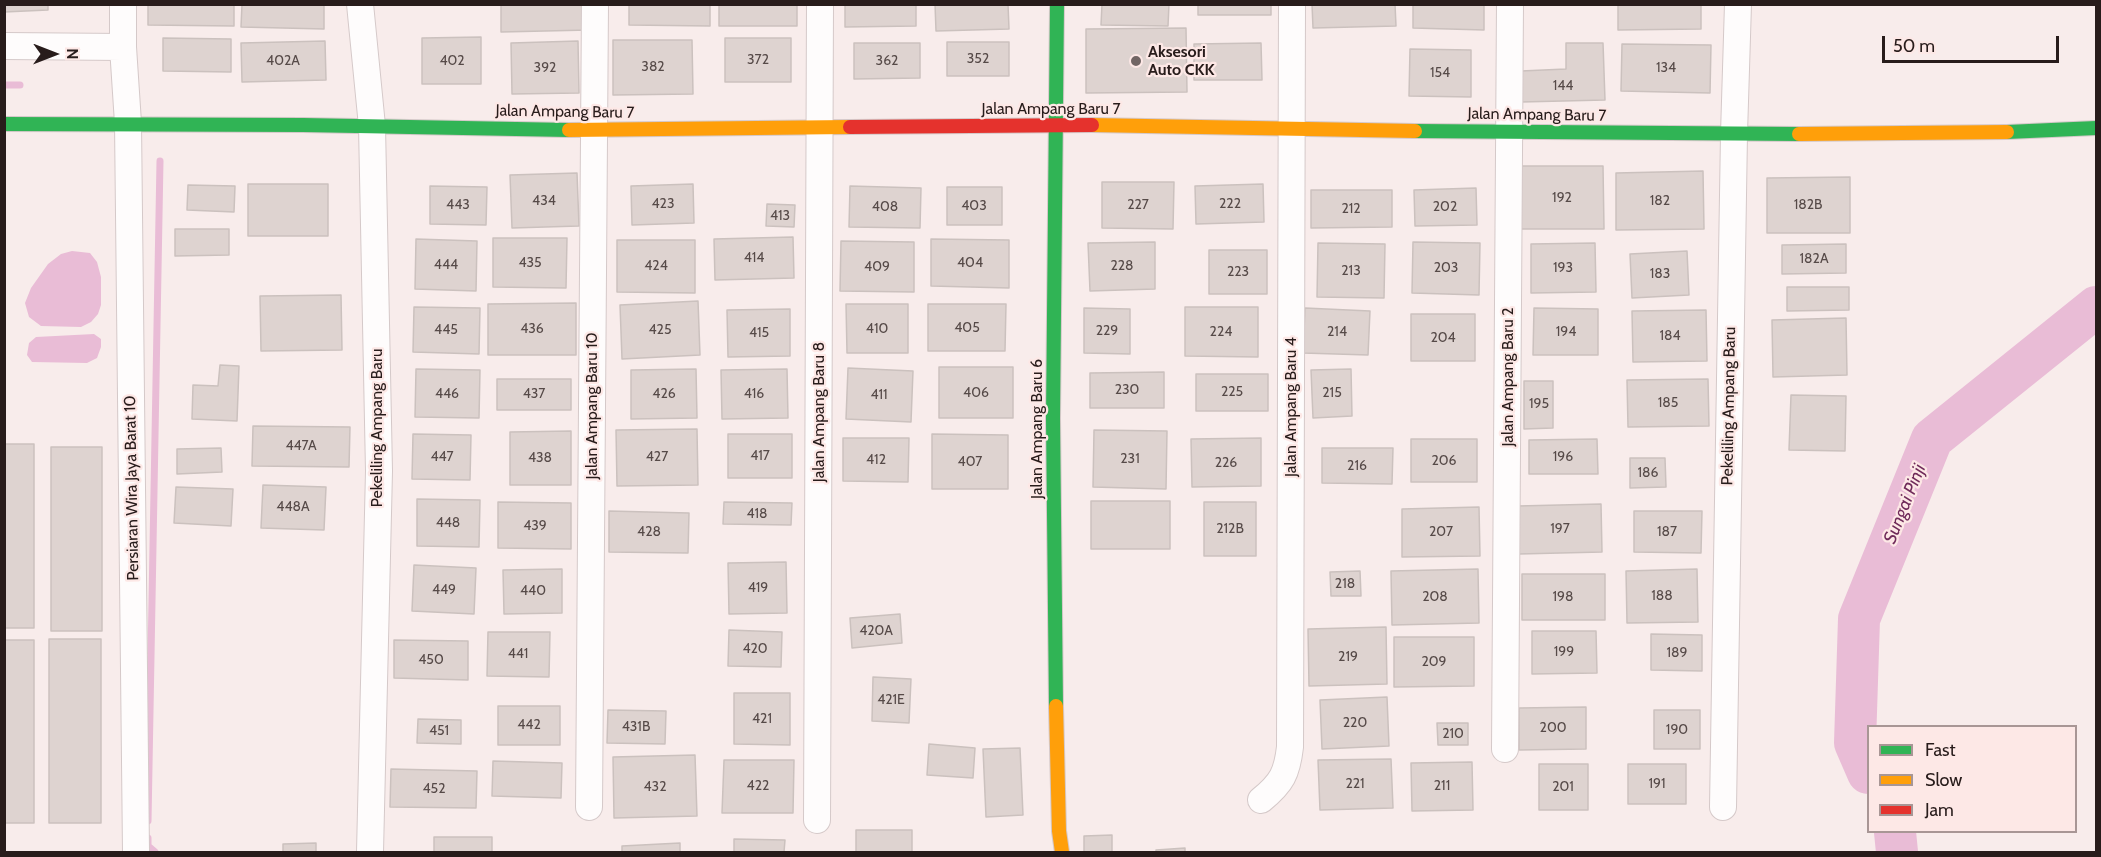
<!DOCTYPE html>
<html>
<head>
<meta charset="utf-8">
<style>
	body { margin:0 }
	#map { position:relative; width:2101px; height:857px; overflow:hidden; background:#f8eceb; font-family:Cabin,sans-serif }
	canvas { display:block }
	.frame { position:absolute; inset:0; border:6px solid #281c1b; pointer-events:none }
	.legend { position:absolute; left:1867px; top:725px; width:210px; height:108px; box-sizing:border-box; background:#fde8e6; border:2px solid #a89695; margin:0; padding:8px 10px; list-style:none; font-size:18px; color:#281c1b }
	.legend li { display:flex; align-items:center; gap:12px; height:30px }
	.legend b { width:30px; border:2px solid #a89695 }
	.north { position:absolute; left:24px; top:24px; width:60px; height:60px; -webkit-text-stroke:4px #fde8e6; paint-order:stroke; rotate:90deg; font-size:16px; font-weight:700; line-height:24px; text-align:center; color:#281c1b }
	.north::after { content:''; display:block; margin:auto; width:21px; height:27px; background:#281c1b; clip-path:polygon(50% 0,100% 100%,50% 72%,0 100%) }
	.scale { position:absolute; left:1882px; top:36px; width:177px; height:27px; box-sizing:border-box; border:3px solid #281c1b; border-top:0; padding-left:8px; font-size:18px; line-height:21px; white-space:nowrap; color:#281c1b; -webkit-text-stroke:4px #fde8e6; paint-order:stroke }
</style>
</head>
<body>
<div id="map">
<canvas width="2101" height="857"></canvas>
<div class="frame"></div>
<ul class="legend">
<li><b style="height:8px;background:#30b455"></b>Fast</li>
<li><b style="height:8px;background:#ff9f0a"></b>Slow</li>
<li><b style="height:8px;background:#e5322d"></b>Jam</li>
</ul>
<div class="north">N</div>
<div class="scale">50 m</div>
</div>
<script>
const g = document.querySelector('canvas').getContext('2d');
g.lineJoin = 'round';
function fillPath(path, color) { g.fillStyle = color; g.fill(path, 'evenodd'); }
function strokePath(path, color, width, dash) { g.strokeStyle = color; g.lineWidth = width; g.lineCap = dash ? 'butt' : 'round'; g.setLineDash(dash || []); g.stroke(path); }
function label(font, color, halo, rows, align = 'center') {
  g.font = font + ' Cabin,sans-serif'; g.lineWidth = 4.5; g.setLineDash([]); g.textBaseline = 'middle'; g.strokeStyle = halo; g.fillStyle = color; for (const [text, x, y, turn = 0] of rows) {
    g.save(); g.translate(x, y); g.rotate((+turn || 0) * Math.PI / 180); g.textAlign = isNaN(turn) ? turn : align; if (halo) g.strokeText(text, 0, 0); g.fillText(text, 0, 0); g.restore();
  }
}
fillPath(new Path2D(`
	M72,251L90,253L97,262L101,277V305L98,314L91,322L81,327L41,326L29,317L25,303L31,288L48,264L61,254Z
	M94,334L101,339V347L97,358L87,363L32,362L27,355L29,343L36,337Z`), '#e9bcd6');
strokePath(new Path2D(`
	M4,85H20
	M148,821L160,161
	M148,838V846L155,852`), '#e9bcd6', 7);
strokePath(new Path2D(`
	M1868,773L1855,743L1859,619L1932,439L2096,307
	M1895,832L1897,852`), '#e9bcd6', 42);
const building = new Path2D(`
	M4,4H48V10L4,12Z
	M148,4H234V26L148,25Z
	M242,4H324V29L241,27Z
	M501,4H589V30L501,32Z
	M629,4H710V26L629,25Z
	M719,4H797V26H719Z
	M845,4H916V26L845,27Z
	M935,4H1008L1009,29L936,31Z
	M1102,4H1169L1168,26L1101,25Z
	M1198,4H1271V15H1198Z
	M1312,4H1395L1396,26L1313,28Z
	M1413,4H1484V30L1413,28Z
	M1618,4H1701V29L1618,30Z
	M1186,28L1187,92L1086,93V29Z
	M481,37V84H422V38Z
	M163,38L231,39V72L163,71Z
	M725,38H791V82H725Z
	M613,40H692L693,94L613,95Z
	M325,41L326,80L242,82L241,43Z
	M578,41L579,93L512,94L511,43Z
	M947,42H1009V76H947Z
	M854,43H920V78L854,79Z
	M1261,43L1262,80H1194V44Z
	M1566,43H1603L1605,100L1521,102V71L1566,69Z
	M1622,44L1711,45L1710,93L1621,91Z
	M1410,49L1471,50V97L1409,96Z
	M1521,166H1603L1604,229H1521Z
	M1703,171L1704,229L1616,230V173Z
	M577,173L579,226L512,228L510,175Z
	M1850,177V233H1767V178Z
	M1102,182H1174L1173,229L1102,228Z
	M248,184H328V236H248Z
	M693,184L694,223L632,225L631,186Z
	M1263,184L1264,222L1196,224L1195,186Z
	M188,185L235,186L234,212L187,210Z
	M430,186L487,187L486,225L430,224Z
	M850,186L921,188L920,228L849,227Z
	M947,187H1002V225H947Z
	M1476,188L1477,225L1415,226L1414,190Z
	M1311,190H1392V227L1311,228Z
	M767,204L795,205L794,227L766,226Z
	M175,229H229V255L175,256Z
	M793,237L794,278L715,280L714,239Z
	M493,238H567L566,288L493,287Z
	M416,239L477,241L476,291L415,289Z
	M931,239L1009,240V288L931,286Z
	M617,240H695V293L617,292Z
	M841,241L914,242V292L840,291Z
	M1155,242V289L1090,291L1088,243Z
	M1413,242L1480,243L1479,295L1412,293Z
	M1318,243L1385,244L1384,298L1317,297Z
	M1595,243L1596,292L1531,293V244Z
	M1846,244V273L1782,274V245Z
	M1209,250H1267V294H1209Z
	M1687,251L1689,295L1632,298L1630,254Z
	M1787,287H1849V310L1787,311Z
	M341,295L342,350L261,351L260,296Z
	M698,301L700,355L622,359L620,305Z
	M576,303V355H488V304Z
	M846,304H908V353H847Z
	M928,304H1006L1005,351H928Z
	M414,307L480,308L479,354L413,352Z
	M1185,307H1258V357L1185,356Z
	M1084,308L1130,309V354L1084,353Z
	M1305,308L1370,311L1368,355L1303,353Z
	M1534,308L1598,309V355H1533Z
	M790,309V356L728,357L727,310Z
	M1706,310L1707,361L1633,362L1632,311Z
	M1411,314H1475V361H1411Z
	M1846,318L1847,375L1773,377L1772,320Z
	M220,365L239,366L237,421L192,419L193,385L218,386Z
	M939,367H1013V418H939Z
	M848,368L913,371L911,422L846,419Z
	M416,369L480,370L479,418L415,417Z
	M696,369L697,418L631,419V370Z
	M787,369L788,418L722,419L721,370Z
	M1351,369L1352,416L1313,418L1311,370Z
	M1164,372V408H1090V373Z
	M1196,374H1268V411H1196Z
	M497,379H571V410H497Z
	M1708,379L1709,426L1628,427L1627,380Z
	M1524,381H1553V428L1524,429Z
	M1791,395L1846,396L1845,451L1789,450Z
	M253,426L350,427L349,467L252,466Z
	M697,429L698,485L617,486L616,430Z
	M1094,430L1167,431L1166,489L1093,487Z
	M571,431V485H510V432Z
	M413,434L471,435L470,480L412,479Z
	M728,434H792V478H728Z
	M932,434L1008,435V489H932Z
	M843,438H909L908,482L843,481Z
	M1261,438V486L1192,487L1191,439Z
	M1411,439H1477V482H1411Z
	M1597,439L1598,474H1529V440Z
	M4,444H34V628H4Z
	M51,447H102V631H51Z
	M221,448L222,472L177,474V449Z
	M1322,448H1393L1392,484L1322,483Z
	M1630,458H1665L1666,487L1630,488Z
	M263,485L326,487L324,530L261,528Z
	M176,487L233,489L231,526L174,523Z
	M417,499L480,500L479,547L417,546Z
	M1091,501H1170V549H1091Z
	M498,502L571,503V549L498,548Z
	M724,502L792,503L791,525L723,524Z
	M1204,502H1256V556H1204Z
	M1601,504L1602,552L1519,554L1518,506Z
	M1479,507L1480,556L1402,557V509Z
	M609,511L689,513L688,553L609,552Z
	M1634,511H1702L1701,553L1634,552Z
	M786,562L787,613L729,614L728,563Z
	M414,565L476,568L474,614L412,611Z
	M562,569V613L504,614L503,570Z
	M1478,569L1479,623L1392,625L1391,571Z
	M1697,569L1698,622L1627,623L1626,571Z
	M1360,571L1361,596H1331L1330,572Z
	M1522,574H1605V620H1522Z
	M900,614L902,643L852,648L850,618Z
	M1386,627L1387,684L1309,686L1308,629Z
	M729,630L782,632L781,667L728,666Z
	M1532,631H1596L1597,673L1532,674Z
	M488,632H550L549,677L487,676Z
	M1651,634L1702,635V671L1651,670Z
	M1394,637H1474V686L1394,687Z
	M49,639H101V823H49Z
	M4,640H34V823H4Z
	M394,640L468,641V680L394,678Z
	M873,677L911,679L909,723L872,721Z
	M734,693H790V745L734,744Z
	M1387,697L1389,746L1322,749L1320,700Z
	M498,706H560V745H498Z
	M1586,707V749L1519,750V708Z
	M608,710L666,711L665,744L607,743Z
	M1654,710H1700V749H1654Z
	M418,719L461,720V744L417,743Z
	M1437,723H1468V745H1438Z
	M929,744L975,748L973,778L927,775Z
	M1020,748L1023,815L986,817L983,749Z
	M695,755L697,816L614,818L613,757Z
	M1391,759L1393,808L1320,810L1318,760Z
	M724,760H794L793,813H722Z
	M493,761L562,763L561,798L492,796Z
	M1472,762L1473,810L1412,811L1411,763Z
	M1539,764H1588V810H1539Z
	M1628,764H1686V804H1628Z
	M391,769L477,771L476,808L390,807Z
	M856,830H912V852H856Z
	M1112,835V852H1084V836Z
	M434,837H492V852H434Z
	M734,839L785,840L784,852H734Z
	M316,843V852H283V844Z
	M680,843V852H622V846Z
	M1185,848V852H1156V850Z`);
fillPath(building, '#ded3d0');
strokePath(building, '#cbc1be', 1.5);
const street = new Path2D(`
	M123,4V47L128,123L136,852
	M360,4L372,126L379,471L370,852
	M4,46L123,47
	M1505,749L1510,4
	M1261,800C1282,783 1287,773 1290,747L1292,4
	M589,807L595,4
	M1723,807L1734,134L1738,4
	M817,820L820,4`);
const fast = new Path2D(`
	M4,124L303,125L569,130
	M1415,131L1799,134
	M2007,132L2096,128
	M1056,706L1053,418L1057,4`);
const slow = new Path2D(`
	M1092,125L1415,131
	M569,130L850,127
	M1799,134L2007,132
	M1056,706L1059,831L1062,852`);
const jam = new Path2D(`
	M850,127L1092,125`);
strokePath(street, '#d5c9c9', 28);
strokePath(fast, '#d5c9c9', 16);
strokePath(slow, '#d5c9c9', 16);
strokePath(jam, '#d5c9c9', 16);
strokePath(street, '#fefcfc', 26);
strokePath(fast, '#30b455', 14);
strokePath(slow, '#ff9f0a', 14);
strokePath(jam, '#e5322d', 14);
for (const [x, y, r, color] of [
	[1136,61,6,"#716564"]
]) { const dot = new Path2D(); dot.arc(x, y, r, 0, 2 * Math.PI); g.fillStyle = color; g.fill(dot); strokePath(dot, '#fde8e6', 2); }
label('14px', '#564a48', null, [
	["352",978,59],
	["372",758,60],
	["402A",283,61],
	["402",452,61],
	["362",887,61],
	["382",653,67],
	["392",545,68],
	["134",1666,68],
	["154",1440,73],
	["144",1563,86],
	["192",1562,198],
	["434",544,201],
	["182",1660,201],
	["423",663,204],
	["222",1230,204],
	["443",458,205],
	["227",1138,205],
	["182B",1808,205],
	["403",974,206],
	["408",885,207],
	["202",1445,207],
	["212",1351,209],
	["413",780,216],
	["414",754,258],
	["182A",1814,259],
	["435",530,263],
	["404",970,263],
	["444",446,265],
	["424",656,266],
	["228",1122,266],
	["409",877,267],
	["203",1446,268],
	["193",1563,268],
	["213",1351,271],
	["223",1238,272],
	["183",1660,274],
	["405",967,328],
	["436",532,329],
	["410",877,329],
	["445",446,330],
	["425",660,330],
	["229",1107,331],
	["224",1221,332],
	["214",1337,332],
	["194",1566,332],
	["415",759,333],
	["184",1670,336],
	["204",1443,338],
	["230",1127,390],
	["225",1232,392],
	["406",976,393],
	["215",1332,393],
	["446",447,394],
	["437",534,394],
	["426",664,394],
	["416",754,394],
	["411",879,395],
	["185",1668,403],
	["195",1539,404],
	["447A",301,446],
	["417",760,456],
	["447",442,457],
	["427",657,457],
	["196",1563,457],
	["438",540,458],
	["231",1130,459],
	["412",876,460],
	["206",1444,461],
	["407",970,462],
	["226",1226,463],
	["216",1357,466],
	["186",1648,473],
	["448A",293,507],
	["418",757,514],
	["448",448,523],
	["439",535,526],
	["212B",1230,529],
	["197",1560,529],
	["428",649,532],
	["207",1441,532],
	["187",1667,532],
	["218",1345,584],
	["419",758,588],
	["449",444,590],
	["440",533,591],
	["188",1662,596],
	["208",1435,597],
	["198",1563,597],
	["420A",876,631],
	["420",755,649],
	["199",1564,652],
	["189",1677,653],
	["441",518,654],
	["219",1348,657],
	["450",431,660],
	["209",1434,662],
	["421E",891,700],
	["421",762,719],
	["220",1355,723],
	["442",529,725],
	["431B",636,727],
	["200",1553,728],
	["190",1677,730],
	["451",439,731],
	["210",1453,734],
	["221",1355,784],
	["191",1657,784],
	["422",758,786],
	["211",1442,786],
	["432",655,787],
	["201",1563,787],
	["452",434,789]
]);
label('bold 16px', '#281c1b', '#fde8e6', [
	["Aksesori",1148,52],
	["Auto CKK",1148,70]
], 'left');
label('16px', '#281c1b', '#fde8e6', [
	["Jalan Ampang Baru 7",1051,109],
	["Jalan Ampang Baru 7",565,112,1],
	["Jalan Ampang Baru 7",1537,115,1],
	["Jalan Ampang Baru 2",1508,377,-90],
	["Jalan Ampang Baru 10",592,406,-90],
	["Pekeliling Ampang Baru",1729,406,-89],
	["Jalan Ampang Baru 4",1291,407,-90],
	["Jalan Ampang Baru 8",819,412,-90],
	["Pekeliling Ampang Baru",377,428,-90],
	["Jalan Ampang Baru 6",1037,429,-90],
	["Persiaran Wira Jaya Barat 10",132,488,-91]
]);
label('italic 18px', '#702b5a', '#fde8e6', [
	["Sungai Pinji",1905,504,-68]
]);
</script>
</body>
</html>
